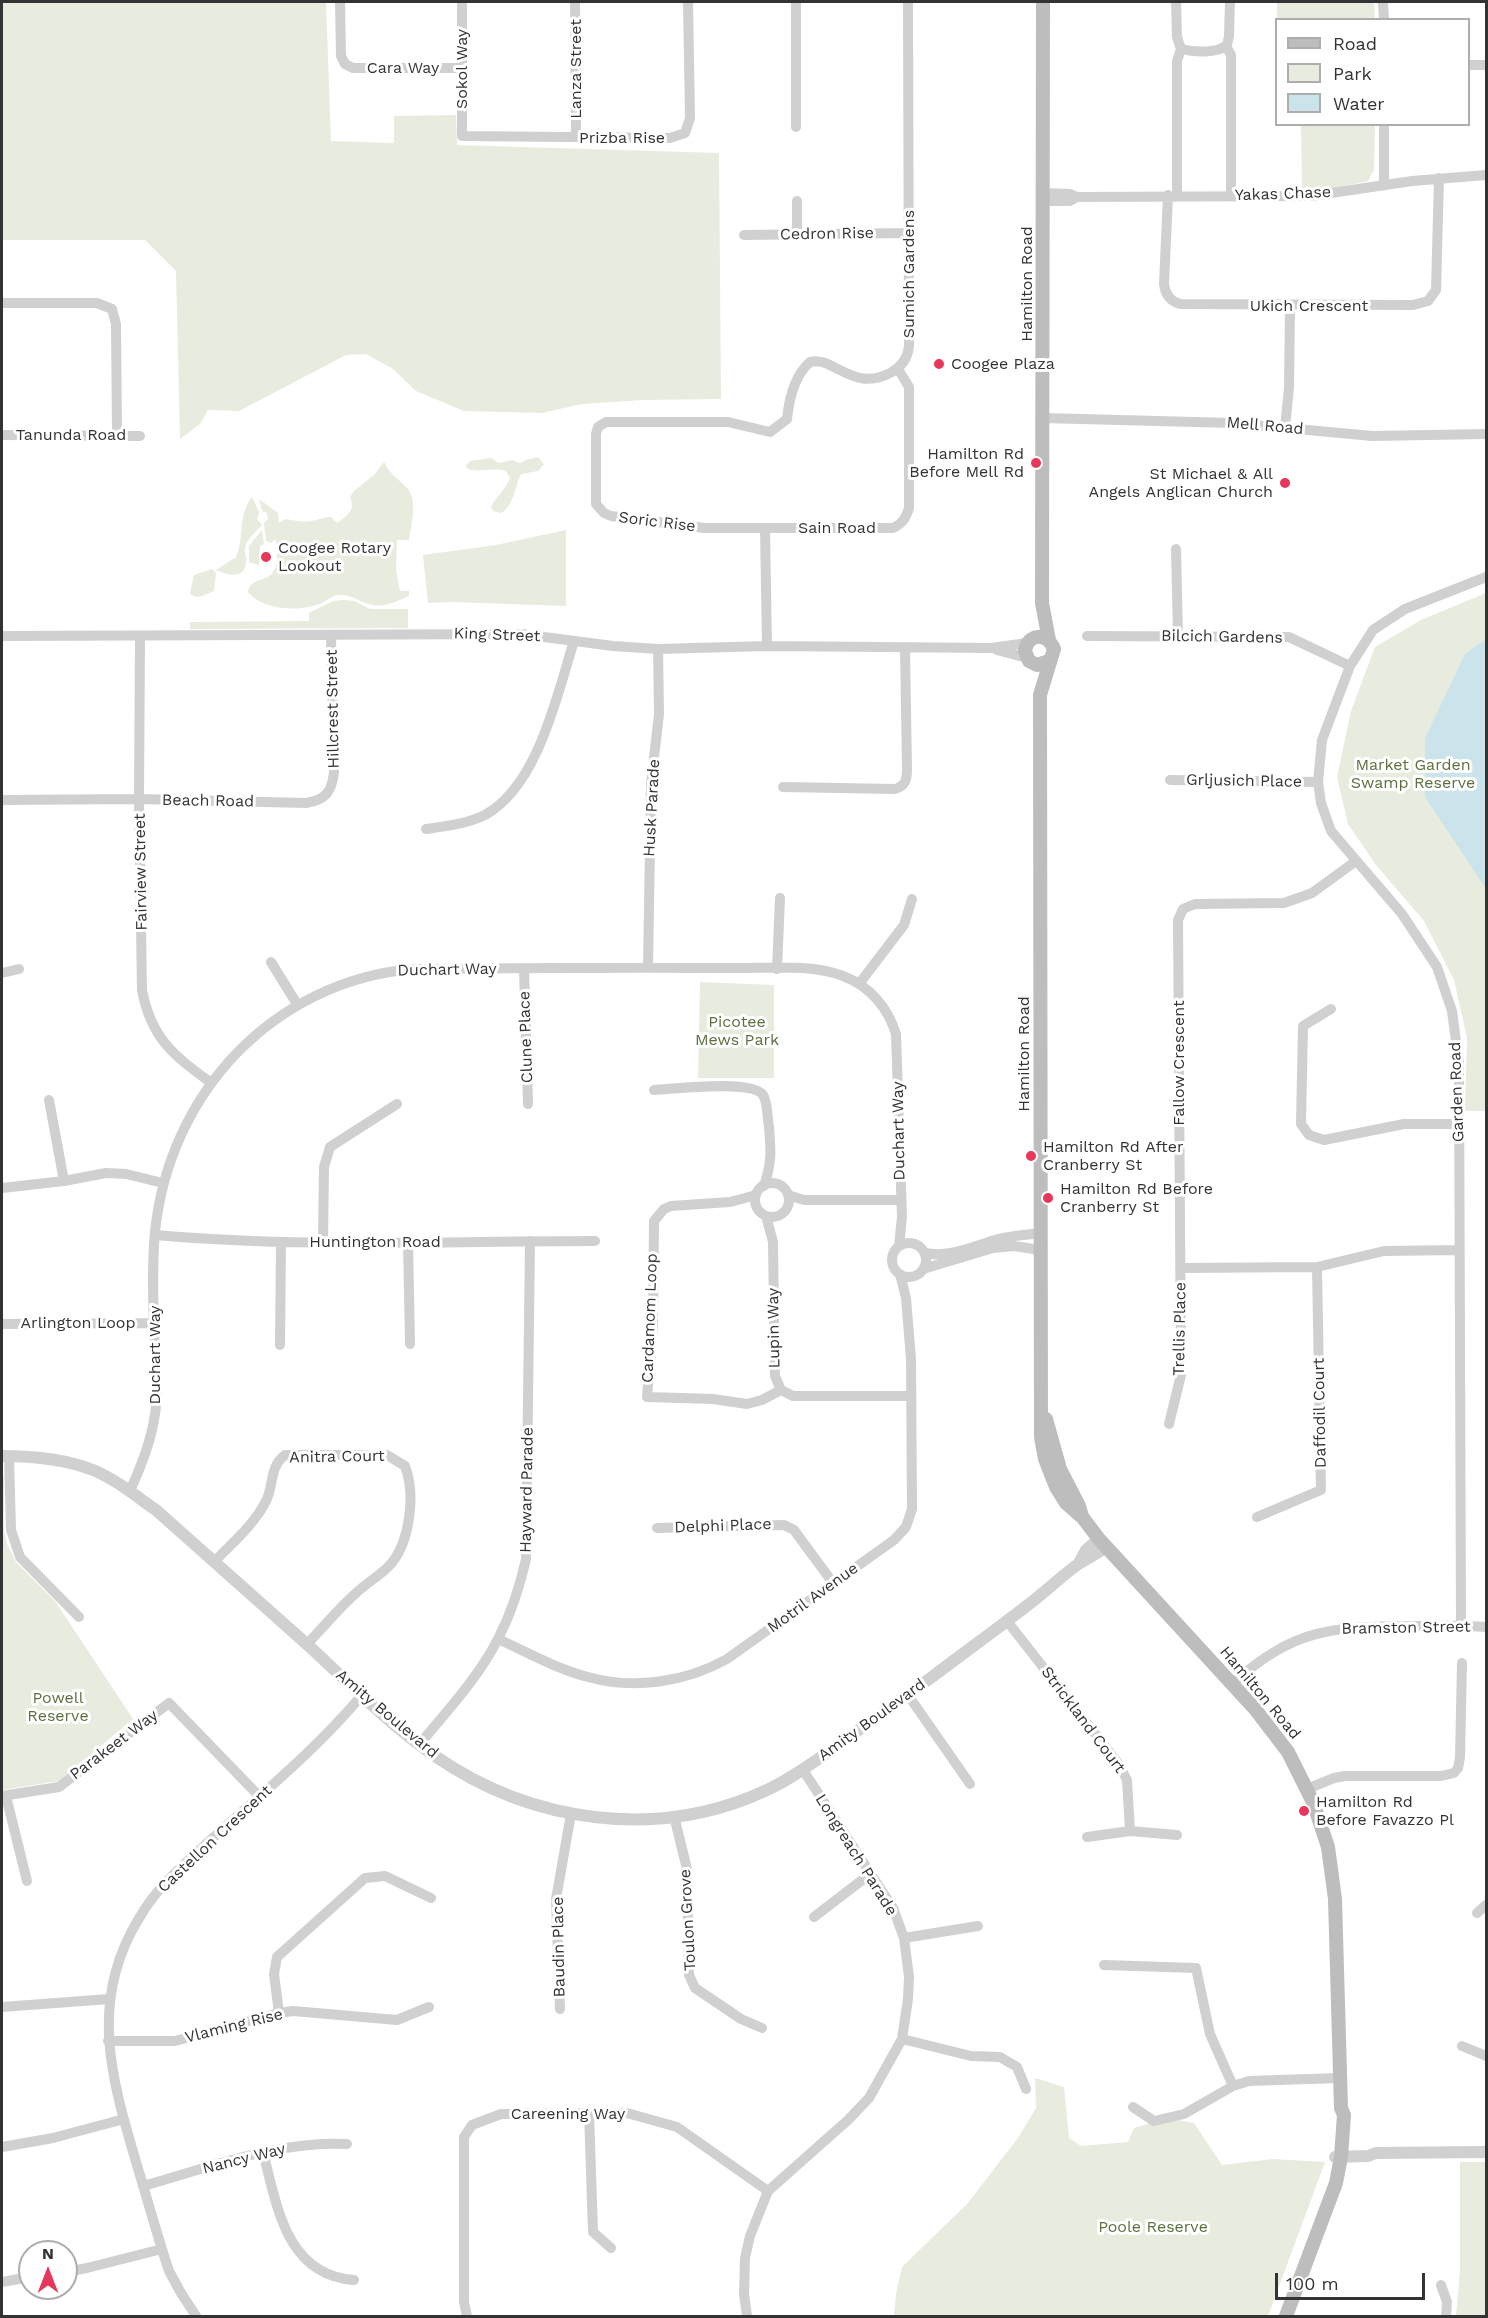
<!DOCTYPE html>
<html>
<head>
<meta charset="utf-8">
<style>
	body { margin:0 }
	#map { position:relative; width:1488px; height:2318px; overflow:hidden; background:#fff; font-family:"Work Sans",sans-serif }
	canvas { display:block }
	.frame { position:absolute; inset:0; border:3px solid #333; pointer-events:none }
	.legend { position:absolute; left:1275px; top:18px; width:195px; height:108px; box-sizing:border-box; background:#fff; border:2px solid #adadad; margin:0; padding:8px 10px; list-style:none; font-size:18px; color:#333 }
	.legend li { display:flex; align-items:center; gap:12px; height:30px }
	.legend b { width:30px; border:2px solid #adadad }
	.north { position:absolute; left:18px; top:2240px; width:60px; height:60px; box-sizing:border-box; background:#fff; border:2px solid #adadad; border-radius:50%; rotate:0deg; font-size:16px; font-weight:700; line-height:24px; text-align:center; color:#333 }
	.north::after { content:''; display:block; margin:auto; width:21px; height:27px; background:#e7375a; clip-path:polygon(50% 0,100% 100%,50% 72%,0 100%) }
	.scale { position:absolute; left:1275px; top:2273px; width:150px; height:27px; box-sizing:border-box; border:3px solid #333; border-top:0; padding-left:8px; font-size:18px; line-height:21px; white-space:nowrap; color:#333; -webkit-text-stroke:4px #fff; paint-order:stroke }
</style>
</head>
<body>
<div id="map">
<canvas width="1488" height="2318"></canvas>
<div class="frame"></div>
<ul class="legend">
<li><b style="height:8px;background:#bdbdbd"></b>Road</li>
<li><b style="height:16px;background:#e7ecde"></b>Park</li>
<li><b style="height:16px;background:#cbe4ec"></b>Water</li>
</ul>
<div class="north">N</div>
<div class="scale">100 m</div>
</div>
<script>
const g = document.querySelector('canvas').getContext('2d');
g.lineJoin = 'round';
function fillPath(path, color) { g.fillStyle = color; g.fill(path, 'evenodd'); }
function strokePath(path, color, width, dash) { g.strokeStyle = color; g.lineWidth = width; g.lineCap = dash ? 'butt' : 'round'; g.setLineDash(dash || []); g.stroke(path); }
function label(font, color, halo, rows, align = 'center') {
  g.font = font + ' "Work Sans",sans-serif'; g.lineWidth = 6; g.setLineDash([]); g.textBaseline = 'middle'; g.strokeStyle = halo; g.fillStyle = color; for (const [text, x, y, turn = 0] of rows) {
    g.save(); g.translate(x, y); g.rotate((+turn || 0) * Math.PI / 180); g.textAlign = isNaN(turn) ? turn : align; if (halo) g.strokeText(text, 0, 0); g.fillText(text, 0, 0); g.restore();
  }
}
fillPath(new Path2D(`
	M2,2H326L331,141L394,143V116L456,115L457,145L719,153L721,399L643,400L582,404L542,413L464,411L416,391L393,369L366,354L346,355L239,411L208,410L200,424L180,439L176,271L145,240H2Z
	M1277,2H1374L1375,19H1277Z
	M1301,125H1375L1374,170L1368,181L1335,188L1302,191Z
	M538,457L544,464L538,471L521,474C515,486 514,506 501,513L493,511L491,507C496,496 506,490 510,478L506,471C492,467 480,473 468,469L466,466L470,461L491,458L499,463L512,460L520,463L526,460Z
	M384,462C389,473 397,478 406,487C419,500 411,524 409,540H397L396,568L399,588L401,591H409V596C397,601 382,609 369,604C358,601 351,594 338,595C331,596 328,600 322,603C301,612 263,611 248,592C254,568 283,595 276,539L271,543L266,541L264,523L268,519L267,513L262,511L259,499L278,513L279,523L285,519C294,520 302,523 311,521C318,520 323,517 331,517L337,523C347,516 356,510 350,497L354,491L374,475Z
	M252,497L259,512L257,519L262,525C256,532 247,538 245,548C244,553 247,557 246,562C245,580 227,575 216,570L236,557C245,536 237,517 252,497Z
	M262,530L264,544L260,546L259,565L249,562V546Z
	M566,530V606L453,602L428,603L423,555L496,545Z
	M212,569L216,573L214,591C206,594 196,601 190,593L194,575Z
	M1486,593V1111H1465L1467,1038L1454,980L1424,921L1376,865L1348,824L1337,777L1351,711L1375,647L1421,620Z
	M343,600L354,601L370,609H408V628L190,629V622L309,621V613L333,601Z
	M700,982L774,985V1078H698Z
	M2,1474L4,1476V1530L7,1544L16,1562L55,1601L133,1719L59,1781L2,1790Z
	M1035,2078L1064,2087L1069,2138L1081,2146L1128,2142L1134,2128L1167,2118L1194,2123L1222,2165L1273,2159L1325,2162L1268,2316H894L896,2294L902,2267L967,2204L1018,2138L1036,2108Z
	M1460,2162H1486V2316H1456L1460,2271Z`), '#e7ecde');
fillPath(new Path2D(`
	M1486,639V889L1425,797V738L1465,654Z`), '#cbe4ec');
strokePath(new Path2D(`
	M340,2L341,56L345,64L353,68H462
	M462,2V136L670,138L685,133L690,118L688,2
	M575,2L576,137
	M1176,2L1177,37L1181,49C1193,52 1217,54 1227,45L1229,36L1230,2
	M1383,2L1384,20
	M1226,46L1231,55V196
	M1468,65H1486
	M796,127V2
	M1384,184V124
	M1043,193L1070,194L1077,197L1311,196L1412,181L1486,175
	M1168,195L1164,284C1165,294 1170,301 1180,304L1413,305L1428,301L1436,290L1439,178
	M1177,196V61L1181,49
	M1043,201H1070L1077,197
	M797,234V201
	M744,235L909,233
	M2,303H97L112,309L116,324L117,434
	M898,369L909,387V508C906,518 902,524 893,528H704L611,516L604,513L596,504V434L598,427L606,422H728L770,432L787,419C789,399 794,376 810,362C833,355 853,394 892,372C902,366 908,358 909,346L908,2
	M1043,418L1233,423L1372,436L1486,434
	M1285,427L1289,388L1290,306
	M2,435L140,436
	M765,528L767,646
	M1176,549L1178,636
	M2,636L521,634L613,646L658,649L767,646L991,648L1027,643
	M140,636L139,799L142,990C151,1038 173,1055 210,1082
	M1087,636L1289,637L1350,666
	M997,650L1027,658
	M1170,780L1318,782
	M783,787L895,789C905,786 907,780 907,770L905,648
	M2,800L139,799L306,803C326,800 332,791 334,772L331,635
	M426,829C447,826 466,824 485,815C538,786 557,695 574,641
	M271,962L297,1004
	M648,967L651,784L659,714L658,649
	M524,969L528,1104
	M777,969L780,898
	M2,973L19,969
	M859,984L904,925L912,899
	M1331,1009L1303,1026L1301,1124L1309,1135L1324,1140L1404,1124H1460
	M654,1090C675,1089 752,1079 763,1095C768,1103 767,1117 769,1127C771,1151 772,1162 764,1186
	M49,1100L64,1181
	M755 1200a17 17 0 1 1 34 0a17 17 0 1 1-34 0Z
	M2,1188L64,1181L106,1173L126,1174L163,1183
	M756,1195L730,1202L671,1206L664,1209L654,1221L653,1324L647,1397L713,1399L747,1404L762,1400L781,1390
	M788,1195L804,1200H901
	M766,1216L773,1242L775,1376L781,1390L793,1396H910
	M155,1235C301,1248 449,1241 595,1241
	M323,1242L324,1167L330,1147L397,1104
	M408,1242L410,1344
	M892 1260a17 17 0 1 1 34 0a17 17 0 1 1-34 0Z
	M925,1253C950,1258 974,1246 998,1239C1011,1236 1026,1235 1040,1233
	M1180,1268L1317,1267L1384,1251L1458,1250
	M923,1269L993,1248L1014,1246L1040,1250
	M2,1324L154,1323
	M280,1345L281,1242
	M1169,1424L1181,1375L1178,920L1183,909L1195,904L1284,903L1312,893L1356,861
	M9,1456L11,1530L20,1557L79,1617
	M130,1491C141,1466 151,1442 155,1414C158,1396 156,1377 155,1359C154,1318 151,1274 155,1232C169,1094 272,982 412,969C517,968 621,967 726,968C763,969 809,963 843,976C870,986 888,1008 896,1034L902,1217L899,1246
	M1257,1517L1321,1490L1317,1267
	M657,1528L784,1525L794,1530L833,1583
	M214,1562C232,1543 254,1525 266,1501C274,1486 269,1467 285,1455H387L405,1466C416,1495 410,1545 388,1567C378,1577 365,1584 355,1594C338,1609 323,1628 307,1644
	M1007,1621L1118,1763L1127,1780L1130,1831
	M1461,1625L1459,1064L1452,1011L1437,967L1402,914L1331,831L1321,803L1318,782L1322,740L1350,666L1373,630L1405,609L1486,577
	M498,1639C527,1652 557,1669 588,1677C634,1690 686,1682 727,1659L894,1540L906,1527L912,1509L911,1359L906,1298L900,1274
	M1233,1683C1294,1629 1330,1627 1408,1626C1434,1626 1460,1625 1486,1627
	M908,1695L970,1784
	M419,1745C447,1711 479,1677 499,1637C511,1613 520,1586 526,1559L530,1241
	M1307,1789L1334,1778L1345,1776H1441L1454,1773L1458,1768L1460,1757L1462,1663
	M2,1796L59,1787L169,1703L259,1796
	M6,1796L27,1881
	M674,1816L687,1869L689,1975L695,1988L741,2019L762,2028
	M1087,1837L1130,1831L1177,1835
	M1477,1913L1486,1905
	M814,1917L870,1874
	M904,1938L978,1926
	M1104,1965L1196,1968L1210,2034L1233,2086
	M2,2007L109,1999
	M560,2009L556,1899L571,1814
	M279,2013L274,1974L277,1957L365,1878L385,1876L431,1898
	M902,2039L971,2056L1000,2057L1017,2067L1026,2089
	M108,2041H175L279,2013L293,2011L397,2020L429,2007
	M1462,2046L1486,2056
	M1133,2107L1154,2121L1184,2114L1233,2086L1249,2081L1340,2078
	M589,2112L593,2232L611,2248
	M2,2147L53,2138L124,2119
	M263,2152C277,2206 286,2275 354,2280
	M143,2186C209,2168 278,2140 347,2144
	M66,2272L87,2268L162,2249
	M2,2282L30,2277
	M1441,2285L1447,2302L1446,2316
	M196,2316L181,2293L169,2271C157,2235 147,2198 136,2162C111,2077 89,2001 138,1920C147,1904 158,1890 171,1877C234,1815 305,1763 362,1695
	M467,2316L464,2302V2137L472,2125L501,2114L627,2113L677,2127L768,2191
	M747,2316L744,2294L745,2258L750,2236L768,2191L848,2120L869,2098L902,2039L908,1999L909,1977L904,1938L893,1908L803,1770`), '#d0d0d0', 10);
strokePath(new Path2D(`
	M2,1456C31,1456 65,1459 93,1470C115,1479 136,1496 156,1510C207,1556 259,1601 310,1647C350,1684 390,1725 435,1756C532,1823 658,1841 767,1790C795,1777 819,1758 844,1741C873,1719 903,1698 932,1677C966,1651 1000,1627 1033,1601C1048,1589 1062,1576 1077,1565C1087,1558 1097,1554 1106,1547
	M1079,1563L1086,1550L1099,1539
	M1335,2157L1368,2156L1376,2153L1486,2152`), '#d0d0d0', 12);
strokePath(new Path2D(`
	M1043,2L1042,603L1049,640
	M1049,661L1037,665L1029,661L1025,651C1028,633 1047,632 1054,649L1040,695L1041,1437L1045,1459L1056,1487L1066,1503L1083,1518L1099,1539L1255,1709L1288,1752L1313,1802L1328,1847L1335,1899L1341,2108L1344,2115L1341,2157L1336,2183L1286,2316
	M1046,1419L1060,1469L1079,1506L1082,1516`), '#bdbdbd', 14);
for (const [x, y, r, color] of [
	[939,364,6,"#e7375a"],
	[1036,463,6,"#e7375a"],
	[1285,483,6,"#e7375a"],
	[266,557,6,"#e7375a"],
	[1031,1156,6,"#e7375a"],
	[1048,1198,6,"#e7375a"],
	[1304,1811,6,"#e7375a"]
]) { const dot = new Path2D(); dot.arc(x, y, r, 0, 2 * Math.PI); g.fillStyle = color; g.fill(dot); strokePath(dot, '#fff', 2); }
label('16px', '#333', '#fff', [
	["Cara Way",403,68],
	["Sokol Way",462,69,-90],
	["Lanza Street",576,69,-90],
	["Prizba Rise",622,138],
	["Yakas Chase",1283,194,-2],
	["Cedron Rise",827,234,-1],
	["Sumich Gardens",909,274,-90],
	["Hamilton Road",1027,284,-90],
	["Ukich Crescent",1309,306],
	["Mell Road",1265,426,5],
	["Tanunda Road",71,435],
	["Soric Rise",657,522,7],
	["Sain Road",837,528],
	["King Street",497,635,2],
	["Bilcich Gardens",1222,637,1],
	["Hillcrest Street",333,709,-91],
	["Grljusich Place",1244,781,1],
	["Beach Road",208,801,1],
	["Husk Parade",652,808,-87],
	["Fairview Street",141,872,-91],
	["Duchart Way",447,970,-1],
	["Clune Place",526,1037,-92],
	["Hamilton Road",1024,1054,-90],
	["Fallow Crescent",1179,1063,-90],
	["Garden Road",1457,1092,-92],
	["Duchart Way",899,1131,-91],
	["Huntington Road",375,1242],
	["Cardamom Loop",650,1318,-88],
	["Arlington Loop",78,1323],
	["Lupin Way",774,1328,-91],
	["Trellis Place",1180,1329,-89],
	["Duchart Way",155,1355,-90],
	["Daffodil Court",1320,1413,-91],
	["Anitra Court",337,1457,-1],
	["Hayward Parade",527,1490,-89],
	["Delphi Place",723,1526,-2],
	["Motril Avenue",813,1598,-36],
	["Bramston Street",1406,1628,-1],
	["Hamilton Road",1260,1693,50],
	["Amity Boulevard",387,1714,40],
	["Amity Boulevard",872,1720,-36],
	["Strickland Court",1083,1720,53],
	["Parakeet Way",114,1745,-37],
	["Castellon Crescent",215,1839,-43],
	["Longreach Parade",856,1855,58],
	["Toulon Grove",688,1920,-93],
	["Baudin Place",559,1947,-91],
	["Vlaming Rise",234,2026,-14],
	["Careening Way",568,2114],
	["Nancy Way",244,2159,-14]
]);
label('16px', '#333', '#fff', [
	["Coogee Plaza",951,364],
	["Hamilton Rd",1024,454,"right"],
	["Before Mell Rd",1024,472,"right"],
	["St Michael & All",1273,474,"right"],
	["Angels Anglican Church",1273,492,"right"],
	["Coogee Rotary",278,548],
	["Lookout",278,566],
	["Hamilton Rd After",1043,1147],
	["Cranberry St",1043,1165],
	["Hamilton Rd Before",1060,1189],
	["Cranberry St",1060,1207],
	["Hamilton Rd",1316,1802],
	["Before Favazzo Pl",1316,1820]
], 'left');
label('16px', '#5c703e', '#fff', [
	["Market Garden",1413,765],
	["Swamp Reserve",1413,783],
	["Picotee",737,1022],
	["Mews Park",737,1040],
	["Powell",58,1698],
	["Reserve",58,1716],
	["Poole Reserve",1153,2227]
]);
</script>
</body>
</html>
